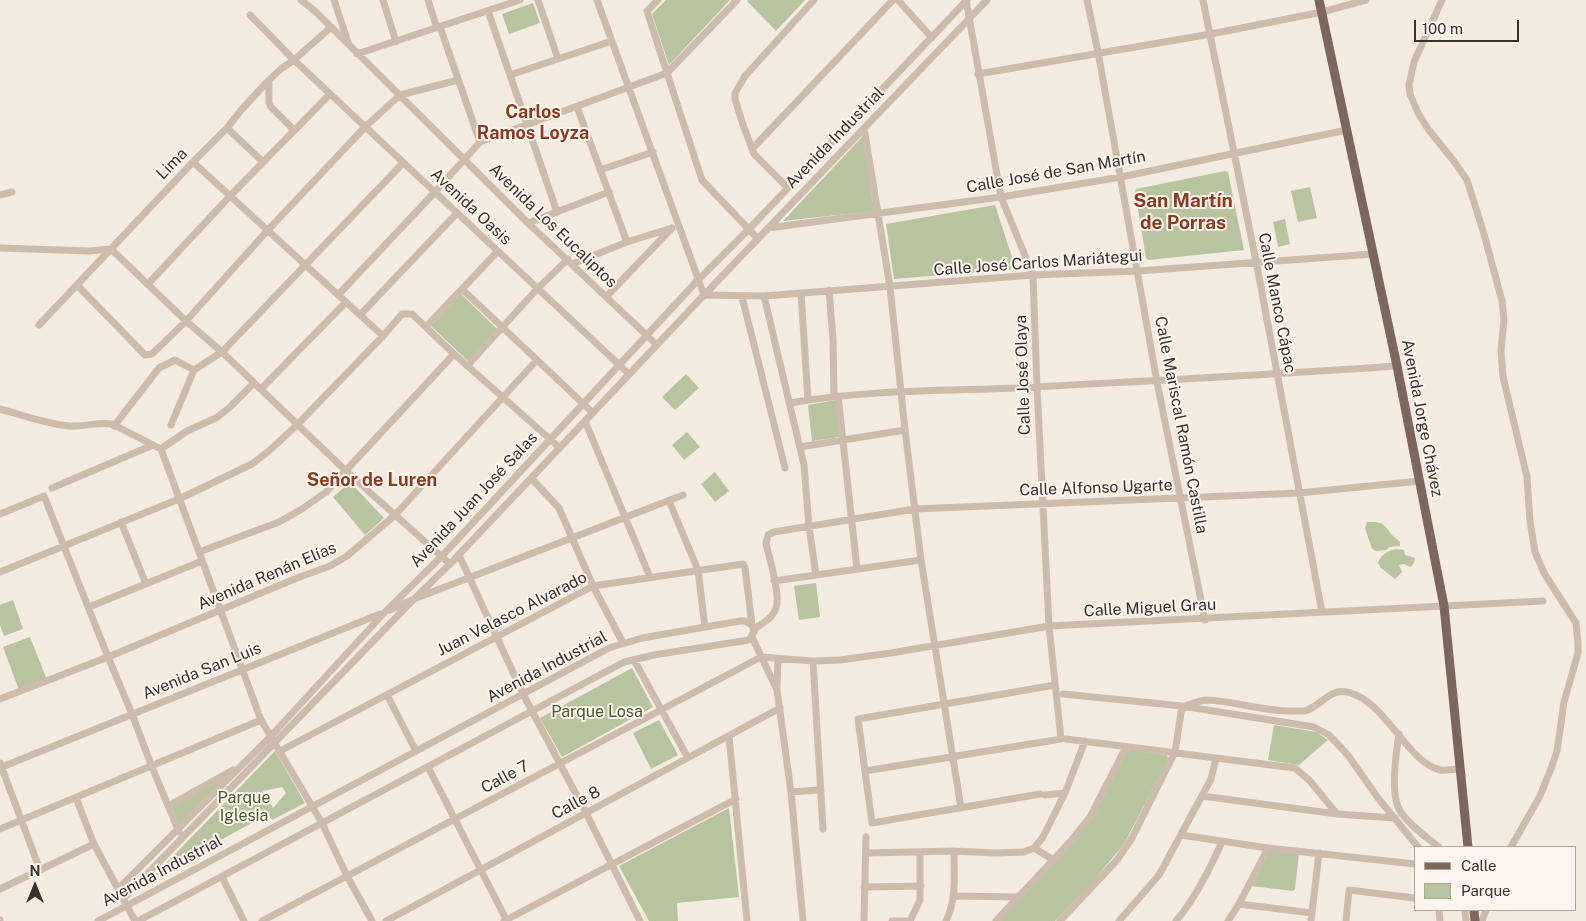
<!DOCTYPE html>
<html>
<head>
<meta charset="utf-8">
<style>
	body { margin:0 }
	#map { position:relative; width:1586px; height:921px; overflow:hidden; background:#f4ebe1; font-family:"Public Sans",sans-serif }
	canvas { display:block }
	.legend { position:absolute; left:1414px; top:846px; width:162px; height:65px; box-sizing:border-box; background:#fbf5ee; border:1px solid #aea6a0; margin:0; padding:6px 9px; list-style:none; font-size:15px; color:#3b302b }
	.legend li { display:flex; align-items:center; gap:10px; height:25px }
	.legend b { width:25px; border:1px solid #aea6a0 }
	.north { position:absolute; left:10px; top:861px; width:50px; height:50px; -webkit-text-stroke:4px #fbf5ee; paint-order:stroke; rotate:0deg; font-size:14px; font-weight:700; line-height:20px; text-align:center; color:#3b302b }
	.north::after { content:''; display:block; margin:auto; width:18px; height:22px; background:#3b302b; clip-path:polygon(50% 0,100% 100%,50% 72%,0 100%) }
	.scale { position:absolute; left:1414px; top:20px; width:105px; height:22px; box-sizing:border-box; border:2px solid #3b302b; border-top:0; padding-left:6px; font-size:15px; line-height:18px; white-space:nowrap; color:#3b302b; -webkit-text-stroke:4px #fbf5ee; paint-order:stroke }
</style>
</head>
<body>
<div id="map">
<canvas width="1586" height="921"></canvas>
<ul class="legend">
<li><b style="height:6px;background:#7d675c"></b>Calle</li>
<li><b style="height:14px;background:#b8c4a0"></b>Parque</li>
</ul>
<div class="north">N</div>
<div class="scale">100 m</div>
</div>
<script>
const g = document.querySelector('canvas').getContext('2d');
g.lineJoin = 'round';
function fillPath(path, color) { g.fillStyle = color; g.fill(path, 'evenodd'); }
function strokePath(path, color, width, dash) { g.strokeStyle = color; g.lineWidth = width; g.lineCap = dash ? 'butt' : 'round'; g.setLineDash(dash || []); g.stroke(path); }
function label(font, color, halo, rows, align = 'center') {
  g.font = font + ' "Public Sans",sans-serif'; g.lineWidth = 4; g.setLineDash([]); g.textBaseline = 'middle'; g.strokeStyle = halo; g.fillStyle = color; for (const [text, x, y, turn = 0] of rows) {
    g.save(); g.translate(x, y); g.rotate((+turn || 0) * Math.PI / 180); g.textAlign = isNaN(turn) ? turn : align; if (halo) g.strokeText(text, 0, 0); g.fillText(text, 0, 0); g.restore();
  }
}
fillPath(new Path2D(`
	M666,0H730L669,65L652,14Z
	M748,0H805L776,31L747,1Z
	M533,3L540,23L509,34L502,14Z
	M863,136L874,211L783,221Z
	M1225,171L1228,172L1244,250L1148,260L1146,258L1135,191L1136,189Z
	M1310,187L1317,218L1298,222L1291,191Z
	M995,205L1016,269L894,279L886,224Z
	M1285,219L1290,244L1278,247L1273,222Z
	M461,294L498,330L468,361L431,326Z
	M686,374L699,388L675,410L662,397Z
	M836,400L840,437L812,441L808,405Z
	M687,432L700,447L684,460L672,445Z
	M715,472L729,491L715,502L701,484Z
	M350,482L384,518L365,535L333,497Z
	M1367,522C1381,522 1383,522 1391,534C1393,537 1398,539 1400,542V546L1389,547L1386,550L1376,551L1372,549L1365,528Z
	M1397,549L1404,550L1405,555L1415,558L1414,563L1411,567L1404,564L1399,565L1402,572L1395,579L1381,568L1378,563C1380,555 1389,550 1397,549Z
	M816,583L820,617L799,620L794,586Z
	M13,600L23,629L4,636L0,625V605Z
	M30,637L47,680L19,690L3,647Z
	M632,668L653,707L562,757L540,718Z
	M659,720L678,755L651,769L633,733Z
	M1274,725L1316,732L1328,740L1299,765L1268,760Z
	M1130,750L1166,755L1168,757L1167,762L1124,844L1095,879L1055,921H1000L1087,825L1127,751Z
	M275,751L305,803L272,820L268,814L152,878ZM282,787L286,793L273,808L263,791Z
	M230,775L179,825L170,808Z
	M729,808L739,897L677,903L678,921H649L619,866Z
	M1273,849L1299,853L1295,889L1293,891L1252,886L1269,852Z`), '#b8c4a0');
strokePath(new Path2D(`
	M301,0L316,12L528,223L657,345
	M334,0L349,45
	M383,0L396,42
	M428,0L437,28
	M538,0L558,59
	M597,0L704,295
	M737,0L667,73L702,180L758,239
	M898,0L932,38
	M1087,0L1098,52L1157,382L1205,620
	M1203,0L1256,261L1322,612
	M1442,0L1414,62L1409,85L1410,94L1418,113L1428,129L1453,160L1467,180L1484,234L1502,301L1504,320L1501,350L1503,377L1527,477L1530,521L1535,552L1544,573L1576,623L1578,643V653L1564,702L1557,751L1552,766L1540,796L1511,847
	M488,11L557,212
	M250,15L294,60L629,374
	M440,27L480,142
	M357,54L520,0
	M978,74L1211,34L1322,12L1366,0
	M510,75L612,41
	M269,80V103L271,107L294,130
	M577,107L627,242
	M227,128L263,162
	M864,128L890,287L905,430L921,560L961,808
	M752,149L893,0
	M193,162L383,336
	M600,170L653,152
	M788,188L754,154L742,122L735,99V93L745,76L814,0
	M0,195L12,192
	M528,223L609,192
	M768,228L1001,197L1121,177L1347,130
	M0,248L89,251L111,249L186,321L222,352L346,471L450,564
	M572,264L627,242L672,228
	M697,281L750,228L967,0
	M148,284L230,196L330,94
	M77,285L145,355L152,354L186,321L268,230L365,127L400,95L458,80
	M462,289L593,413
	M829,290L833,340L834,396
	M801,293L808,400
	M338,295L435,192L480,142L667,73L647,11L658,0
	M704,295L764,296L1033,275L1138,271L1373,254
	M764,296L804,465L809,527L816,575
	M606,297L672,228
	M742,297L785,468
	M360,315L457,213
	M39,325L193,162L227,128L242,109L269,80L282,68L294,60L330,28
	M426,327L498,251
	M467,366L538,288L568,259
	M194,370L222,352L403,163
	M261,389L346,302
	M838,396L857,569
	M790,403C865,390 940,391 1016,388C1143,381 1270,375 1397,366
	M0,409C22,415 46,424 69,426C83,427 97,422 112,424L161,449
	M585,421L650,577
	M114,426L159,368L175,360L194,370L171,425
	M800,447L905,430
	M161,449L261,720L322,823L347,876L372,921
	M161,449L187,431L216,418L229,408L254,383
	M531,478L559,508L593,586L623,643
	M52,488L153,445
	M669,501L698,570L705,627
	M0,514L44,496L108,657L132,714L152,767L179,832
	M121,522L146,584
	M199,552L279,522L302,509L326,492L454,354
	M459,555L523,694L586,813L640,921
	M0,572L179,499L252,464L270,450L297,425L383,336L402,314H412L454,354L560,448
	M774,581L921,560
	M89,607L202,561
	M390,610L414,599L683,495
	M754,629C762,624 773,618 776,608C781,596 769,557 766,543L768,535L774,532L915,509L1299,493L1420,481
	M752,637L777,690L791,792L803,921
	M761,657L813,661L840,660L891,653L1049,626L1543,601
	M634,660L688,758
	M813,661L823,829
	M777,687L778,659
	M1063,694L1182,706L1314,727L1329,735L1347,754L1378,798L1418,847
	M387,695L416,751
	M0,699L108,657L297,578L330,566L347,556L395,515L536,361
	M1185,706C1192,704 1200,700 1207,700C1236,701 1264,712 1293,711C1297,711 1302,711 1305,711C1324,705 1331,683 1356,695C1388,709 1410,763 1440,770C1446,771 1454,769 1459,769
	M1399,734C1396,752 1391,791 1398,807C1404,821 1427,838 1439,847
	M729,736L747,921
	M1066,739L1295,768L1310,781L1337,814
	M280,751L593,586L743,564L745,568L752,625
	M0,763L40,870
	M2,767L380,614
	M428,767L507,921
	M865,771L1061,739L1049,626L1037,387L1033,275L1001,197L966,0
	M791,792L820,790
	M1040,794L872,823L858,719L1055,685
	M1045,795L1065,793
	M1202,796L1337,814L1395,818
	M76,798L94,844L135,921
	M168,806L233,770
	M0,829L261,720
	M1181,835L1268,848L1415,864
	M1034,848L1052,859
	M867,853L954,851L995,853L1024,852L1034,848L1043,837L1065,793L1085,741
	M222,877L244,921
	M864,887L921,886
	M0,889L94,844
	M118,889L271,736L384,613L442,556L697,281
	M955,896L1018,897
	M123,899L414,599L450,564L704,295L987,0
	M1239,904L1312,913
	M1439,910L1440,921
	M1465,910L1466,921
	M0,920V921
	M98,921L609,648L642,638L740,621H745L752,625L754,632L749,640L654,655L624,662L138,921
	M262,921L761,657
	M386,921L780,708
	M504,921L736,799
	M864,921L866,837
	M892,921H910
	M910,921L920,900V852
	M946,921C957,898 954,875 954,851
	M996,921L1070,842L1090,817L1126,747
	M1060,921L1117,860L1132,838L1175,752L1182,706
	M1119,921L1159,875L1211,779L1216,758
	M1176,921C1196,897 1209,870 1222,842
	M1228,921L1239,904L1268,848
	M1311,921L1319,853
	M1346,921L1349,890L1415,898
	M1482,921L1486,910`), '#cdbbac', 7);
strokePath(new Path2D(`
	M1319,0L1397,366L1444,606L1468,847
	M1474,910L1475,921`), '#7d675c', 9);
label('16px', '#3b302b', '#fbf5ee', [
	["Avenida Industrial",835,138,-46],
	["Lima",172,164,-46],
	["Calle José de San Martín",1056,172,-10],
	["Avenida Oasis",471,207,43],
	["Avenida Los Eucaliptos",553,226,44],
	["Calle José Carlos Mariátegui",1038,263,-4],
	["Calle Manco Cápac",1277,303,79],
	["Calle José Olaya",1023,375,-92],
	["Avenida Jorge Chávez",1422,418,79],
	["Calle Mariscal Ramón Castilla",1181,425,79],
	["Calle Alfonso Ugarte",1096,488,-2],
	["Avenida Juan José Salas",474,500,-47],
	["Avenida Renán Elías",267,576,-23],
	["Calle Miguel Grau",1150,608,-3],
	["Juan Velasco Alvarado",512,614,-27],
	["Avenida Industrial",547,667,-28],
	["Avenida San Luis",202,671,-22],
	["Calle 7",505,777,-28],
	["Calle 8",576,803,-28],
	["Avenida Industrial",162,871,-28]
]);
label('16px', '#4a5a2e', '#fbf5ee', [
	["Parque Losa",597,712],
	["Parque",244,798],
	["Iglesia",244,816]
]);
label('bold 18px', '#8c3b22', '#fbf5ee', [
	["Carlos",533,112],
	["Ramos Loyza",533,133],
	["Señor de Luren",372,480]
]);
label('bold 19px', '#8c3b22', '#fbf5ee', [
	["San Martín",1183,201],
	["de Porras",1183,223]
]);
</script>
</body>
</html>
